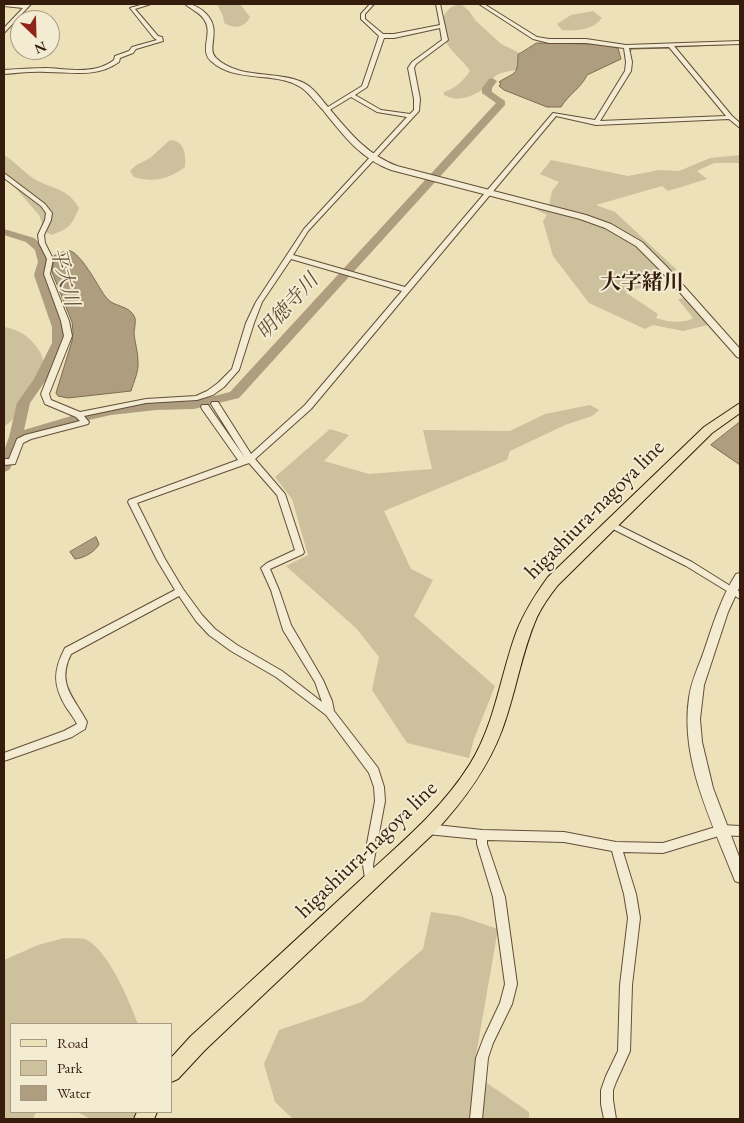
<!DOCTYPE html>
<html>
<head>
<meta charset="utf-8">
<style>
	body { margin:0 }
	#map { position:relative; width:744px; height:1123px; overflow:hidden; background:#ece1b9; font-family:"EB Garamond",serif }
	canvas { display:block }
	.frame { position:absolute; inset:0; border:5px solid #361c0d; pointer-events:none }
	.legend { position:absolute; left:10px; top:1023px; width:162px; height:90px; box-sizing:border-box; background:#f3ecd2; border:1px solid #a79983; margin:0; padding:6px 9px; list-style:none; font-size:15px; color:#361c0d }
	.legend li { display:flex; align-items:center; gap:10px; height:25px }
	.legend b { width:25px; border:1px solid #a79983 }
	.north { position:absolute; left:10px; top:10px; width:50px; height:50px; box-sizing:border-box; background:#f3ecd2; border:1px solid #a79983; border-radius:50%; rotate:156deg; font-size:14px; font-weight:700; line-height:20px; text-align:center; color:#361c0d }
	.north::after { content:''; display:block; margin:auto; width:18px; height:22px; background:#8f2418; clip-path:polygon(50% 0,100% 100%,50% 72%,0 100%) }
</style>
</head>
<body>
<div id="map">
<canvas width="744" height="1123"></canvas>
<div class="frame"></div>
<ul class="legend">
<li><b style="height:6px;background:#ece1b9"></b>Road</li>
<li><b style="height:14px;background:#cdc09c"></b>Park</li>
<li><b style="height:14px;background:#ae9e7f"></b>Water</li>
</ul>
<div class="north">N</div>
</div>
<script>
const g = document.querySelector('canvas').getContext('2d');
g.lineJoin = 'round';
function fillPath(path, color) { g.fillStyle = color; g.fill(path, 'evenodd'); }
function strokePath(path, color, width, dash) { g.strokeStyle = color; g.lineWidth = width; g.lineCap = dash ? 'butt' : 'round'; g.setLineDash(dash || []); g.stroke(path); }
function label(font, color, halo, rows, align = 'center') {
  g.font = font + ' "EB Garamond","Noto Serif JP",serif'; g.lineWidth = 4; g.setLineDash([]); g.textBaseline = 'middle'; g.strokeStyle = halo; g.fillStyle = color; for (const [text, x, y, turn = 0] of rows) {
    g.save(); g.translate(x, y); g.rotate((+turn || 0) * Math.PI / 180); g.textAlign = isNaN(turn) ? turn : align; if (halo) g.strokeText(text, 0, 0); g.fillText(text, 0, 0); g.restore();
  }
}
fillPath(new Path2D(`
	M217,4H240L250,17C245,28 234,29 224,23L223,16Z
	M461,4L469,11L476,21L501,44L520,53L529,60L528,69C518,70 507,70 497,75C493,77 490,82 487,86C475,96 459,103 444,95V92C455,89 464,80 470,71C464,61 448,49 445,40C438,25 443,6 461,4Z
	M593,11L602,18C594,30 576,31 562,30L557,24L571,15Z
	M170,140C185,140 186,156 185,167C169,179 153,183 134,177L130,171L135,166L150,158Z
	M4,155C16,162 26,175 38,181C56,190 68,189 79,208C72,225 69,229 51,235L45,231L39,215L4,175Z
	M740,155V163H714L697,171L707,179L668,191L662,186L596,205L615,212L677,270L640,279L645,287L625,292L658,314L656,318C667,322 683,324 693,318L678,299L684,298L708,325L683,331L653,325L645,329L589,303L553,256L543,221L547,215L521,202L549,207L552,191L559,182L540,174L551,160L628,176L659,170L679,171L710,158Z
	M4,327C18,329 28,336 36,346C59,375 26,409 4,427Z
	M590,405L599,410L592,416L565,425L510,451L507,460L384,511L411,569L433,580L414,616L495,686L474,739L469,758L407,743L372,690L379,657L356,628L286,566L308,555L292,499L275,477L330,429L349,435L324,461L369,474L432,469L423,430L510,431L545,414Z
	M431,912L459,916L498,929L475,1061L481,1079L529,1112V1119H293L275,1102L264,1064L279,1030L362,1002L423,949Z
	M64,938C71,939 82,937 87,940C110,953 129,1001 138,1024H11V1112H48H36L33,1119H4V960L38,945Z
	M77,1112H140L131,1119H91Z`), '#cdc09c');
const water = new Path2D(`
	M537,43L596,44L618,48L621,59L587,75C582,87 568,95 561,107H547L504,90L499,86L501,83L499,82C514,72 518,77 518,55Z
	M68,250C81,252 97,285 105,296C112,308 130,304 135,318C136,323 134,329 134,334C135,343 138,352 138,361C139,371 134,381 131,391L68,398L58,396L56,393L72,341L73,331L72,322L52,272L54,256Z
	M740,422V465L711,445Z
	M96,537L99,544C95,552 84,558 75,559L70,552Z`);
fillPath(water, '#ae9e7f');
strokePath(water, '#7e6a51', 1);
strokePath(new Path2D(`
	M674,47L739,44
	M630,55L631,49L669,48L673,51`), '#7e6a51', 1);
fillPath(new Path2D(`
	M492,78L497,81L492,88V92L505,101V105L239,398L194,409L156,410L111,415L80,422L22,440L11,467L9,470L4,472V451L9,437L17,403L34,379L52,343V327L34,275L38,262L35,250L26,242L4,235V229L34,238L46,249L50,262L46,275L64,327V343L46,380L30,403L24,430L78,414L111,407L156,402L194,401L230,392L496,103L482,93V88L489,79Z`), '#ae9e7f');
const minor = new Path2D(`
	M4,4L25,5L27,4H31L4,33V28L23,8L4,6Z
	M144,4H151L135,9L158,36L162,37L163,41L136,49L133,53L120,58L119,62C97,78 72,72 47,72C32,71 18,73 4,74V70C18,69 32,68 47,68C70,69 94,75 114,60L115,56L129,51L132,47L157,40L154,38L130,8Z
	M370,4H374L365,14V19L383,34H394L440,25L436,4H440L448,40L416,64L414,68L420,99L419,111L308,231L293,255L405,287L553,113L595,120L625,71L626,62L624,48L586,43H549L533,39L479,4H484L537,37L549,39H586L626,45L740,41V44L674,46L732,116L740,123V128L729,119L596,125L556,116L311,409L255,459L285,494L304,552L303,554L270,569L279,590L291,625L323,680L332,701L334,711L378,768L384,787L385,801L373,865L374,872L378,879L377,883L373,884L369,883L365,878L363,865L375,801L374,787L369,773L326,715L276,677L231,651L209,635L196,621L179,596L71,654C56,684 74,697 87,722L85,729L72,737L4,761V753L64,731L77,724C74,718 70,713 66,707C53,685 53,671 65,648L175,590L157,560L128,502L129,500L238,460L202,409L201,407L202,405H208L245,458L211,404L212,402H218L251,454L305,405L402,291L291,259L262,302L254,323L239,370L224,387L213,395L197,400L146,403L84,416L89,422L88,424L31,439L23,443L15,464L4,465V459H9L17,439L25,435L80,421L76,417L45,404L41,394L64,336L61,321L44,274L47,259L39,243L38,235L45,220L46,213L41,206L4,178V173L45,204L52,213L51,220L44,235L45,243L53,259L50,274L69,321L72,336L49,394L51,400L80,412L146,399L196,396L207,391L218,383L232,369L246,323L256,302L304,229L407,117L377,112L351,97L328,111L323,110L362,86L379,36L361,19V14ZM440,28L442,40L412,62L408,68L414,99V110L410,114L381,110L355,95L367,87L384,38H394ZM669,47L726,116L600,121L631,71L632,62L629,48ZM249,463L277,495L295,550L267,563L261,568L271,590L283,630L315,682L322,702L282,671L237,645L215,629L202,615L183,589L165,559L137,503Z
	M610,521L692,562L740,592V599L686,566L607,526L606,524Z
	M427,824L482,830L564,832L616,842L663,843L722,825L740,826V836L722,835L663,853L623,852L636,894L640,918L632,985L630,1051L616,1082L613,1090V1100L616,1119H604L601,1104V1090L606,1076L618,1051L620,985L628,918L624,894L612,851L564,842L487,840V844L505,897L517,984L512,1004L493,1043L488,1058L482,1119H470L476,1058L484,1037L500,1003L505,984L493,897L477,844V839L427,834L423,832L422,829L423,826Z`);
const tertiary = new Path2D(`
	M185,4C192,4 196,6 202,10C225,28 205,47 216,58C239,80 277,70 304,83C314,88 321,99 328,107C349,132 366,154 397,166L586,215L611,224L642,242L667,267L740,349V358L737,357L661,271L636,246L605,228L580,219L391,170C360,158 343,135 323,110C316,103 310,94 302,88C275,70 236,84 211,61C199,50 213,34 205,21C201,13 192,10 185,4Z
	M740,573V586L728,612L704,685L700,719L702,742L713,788L740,859V883L735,881L733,876C711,820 680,759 689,698C691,681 699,666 704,651C713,624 721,598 736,574Z`);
const primary = new Path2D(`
	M740,403V413L712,433L558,585C550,595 543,605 537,617C521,653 516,693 502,730C487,770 462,803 433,834L205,1050L178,1079L171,1082V1058L191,1036C246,986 301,935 355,885C396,847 440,812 470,764C495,724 500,677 516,633C524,612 535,595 548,577L704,427Z
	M137,1112H157L154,1119H134Z`);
strokePath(minor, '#644d38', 2);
strokePath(tertiary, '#644d38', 2);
strokePath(primary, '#361c0d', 2);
fillPath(minor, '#f3ecd2');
fillPath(tertiary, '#f3ecd2');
fillPath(primary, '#ece1b9');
label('italic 20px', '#604a35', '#f3ecd2', [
	["平大川",64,277,75],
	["明徳寺川",288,307,-48]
]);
label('bold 21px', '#361c0d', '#f3ecd2', [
	["大字緒川",642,283]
]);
label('22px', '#361c0d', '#f3ecd2', [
	["higashiura-nagoya line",595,510,-45],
	["higashiura-nagoya line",367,850,-44]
]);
</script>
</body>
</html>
